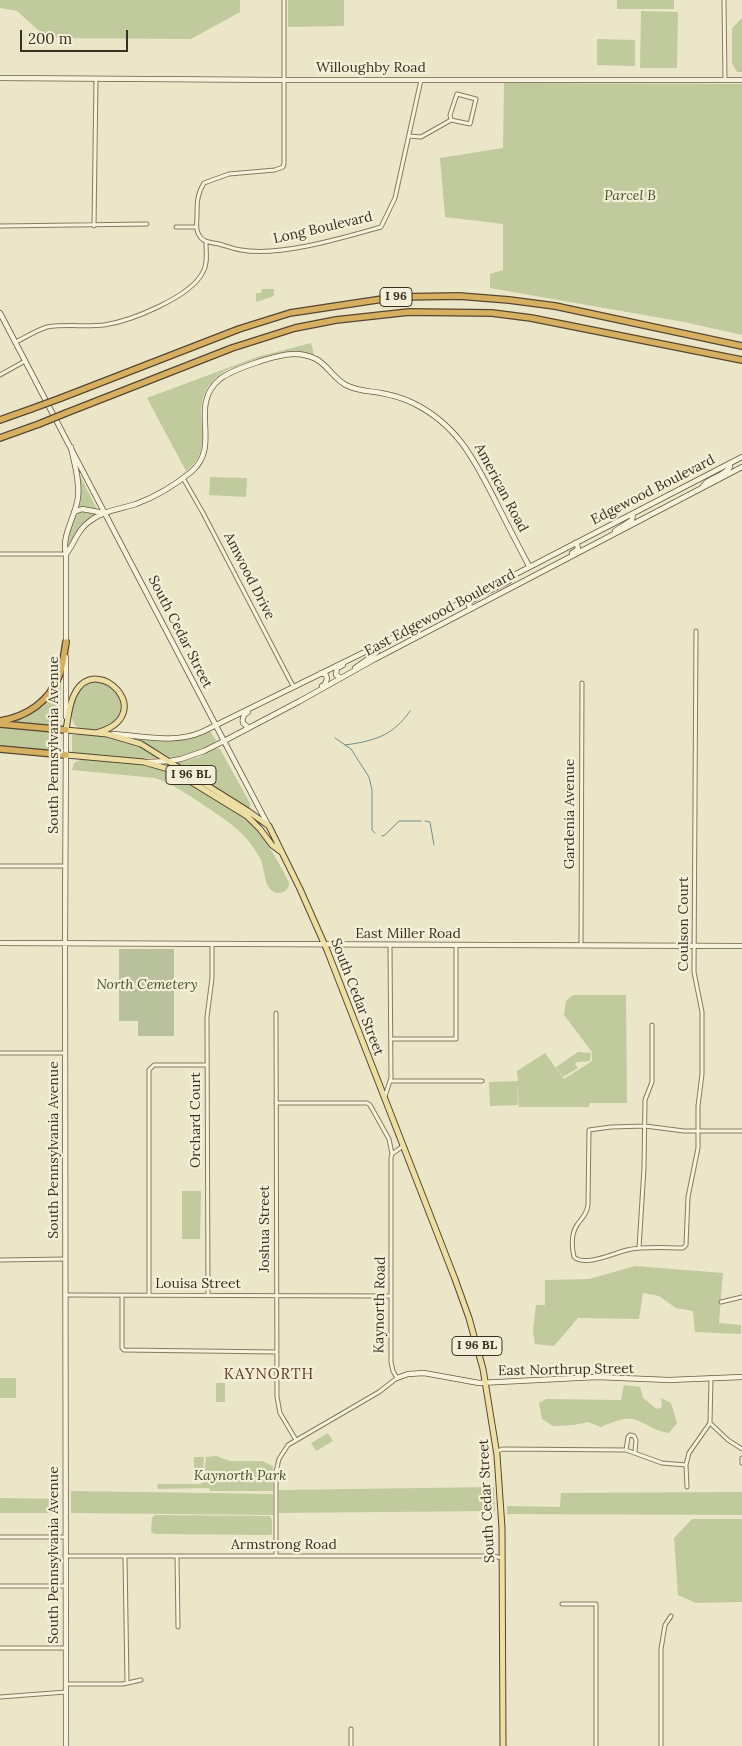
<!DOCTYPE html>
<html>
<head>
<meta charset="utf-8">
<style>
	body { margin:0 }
	#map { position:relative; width:742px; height:1746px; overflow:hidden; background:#ece6c9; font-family:Lora,serif }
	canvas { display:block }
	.scale { position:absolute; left:20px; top:30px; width:108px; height:22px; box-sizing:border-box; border:2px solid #393021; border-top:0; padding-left:6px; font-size:15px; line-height:18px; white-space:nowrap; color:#393021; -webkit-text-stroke:4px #f4efd8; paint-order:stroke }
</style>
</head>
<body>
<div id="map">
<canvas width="742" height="1746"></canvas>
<div class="scale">200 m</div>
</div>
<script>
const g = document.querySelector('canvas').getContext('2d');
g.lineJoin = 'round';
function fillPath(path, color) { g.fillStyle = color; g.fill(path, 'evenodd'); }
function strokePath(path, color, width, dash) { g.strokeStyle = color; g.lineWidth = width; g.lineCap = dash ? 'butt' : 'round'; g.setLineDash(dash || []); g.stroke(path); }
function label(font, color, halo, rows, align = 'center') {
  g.font = font + ' Lora,serif'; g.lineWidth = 4.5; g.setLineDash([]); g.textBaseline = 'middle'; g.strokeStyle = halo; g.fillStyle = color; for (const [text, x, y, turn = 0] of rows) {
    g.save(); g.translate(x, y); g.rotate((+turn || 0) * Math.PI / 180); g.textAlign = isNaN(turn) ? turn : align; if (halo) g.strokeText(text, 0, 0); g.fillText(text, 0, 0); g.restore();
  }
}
fillPath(new Path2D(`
	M0,0H240V12L191,39L47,38L17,11L0,8Z
	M288,0H344V26L288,27Z
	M617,0H674V9H617Z
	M641,11L678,12L677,68H640Z
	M742,18V72H737L732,63V28Z
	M597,39L635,40V66L597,65Z
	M504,83L742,84V335L684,322L490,288V274L503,270V224L445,217L440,158L503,148Z
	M262,289H274V296L256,302V293H261Z
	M311,343L314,355C294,348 277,353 258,359C246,363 232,367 222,373C178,404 224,443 186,471L147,398L257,357Z
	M79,474L97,509L79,506Z
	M210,477L247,478L246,497L209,495Z
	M83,510L98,513L79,528L67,548C66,538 72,514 83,510Z
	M61,679L60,726L12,722L35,710Z
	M94,682C123,681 131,718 104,728C98,730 91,729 85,729C68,729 70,707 76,695C80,688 87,684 94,682Z
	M0,727L59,732L60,750L54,752L0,746Z
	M210,731L216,740L215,743L197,752L171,758L136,738L180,740L194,737Z
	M80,734C106,737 139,739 159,758L136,759L73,753L72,752V735Z
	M215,748L220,749L251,805L249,808L177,763L199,757Z
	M82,759C112,764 144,762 173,773L239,814C263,832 275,856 289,882C290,891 279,897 271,890C263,882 265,867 260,858C245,831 227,821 202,804C187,794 173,784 155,778L72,770L74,763Z
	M573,995H626L627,1103H590L589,1107H519L517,1083L518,1105L490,1106L489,1082L518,1081L517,1071L545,1053L564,1079L592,1061V1052L564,1015L566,1001Z
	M578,1052L591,1053L590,1061L577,1062L575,1064L578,1068L563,1077L556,1067Z
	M182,1191H201L200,1239H182Z
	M635,1266L723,1273L719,1323L741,1325V1334L695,1332L693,1311L676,1308L659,1296L643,1293L639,1319L578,1318L554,1346L535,1344L533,1331L536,1305H545V1280L589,1279Z
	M0,1378H16V1398H0Z
	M216,1383H225V1402H216Z
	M624,1385L640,1387L643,1398L657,1409L662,1407L661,1398L671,1403L677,1423L669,1433C656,1432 648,1424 636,1420C625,1416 611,1423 601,1427L588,1422L574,1425L553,1426L542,1419L539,1403L546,1399L621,1400Z
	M328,1433L333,1441L316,1451L311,1443Z
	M216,1456L230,1461H262L273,1466V1491H210L209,1488L158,1489L157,1487L158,1484H200L204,1482L206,1457Z
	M194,1457H204L203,1477L194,1476Z
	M494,1487L495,1511L279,1513V1490Z
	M71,1491L273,1494V1515L71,1513Z
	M742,1492V1515L507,1514V1506L560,1507L561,1493Z
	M0,1498L60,1499V1513H0Z
	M155,1515L270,1516L272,1520V1534L270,1535L155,1534L151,1532L152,1518Z
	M692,1519H742V1602L696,1603L678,1595L674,1538Z`), '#c0ca9d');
fillPath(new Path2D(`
	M119,949H174V1036H138V1021H119Z`), '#b8c09c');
strokePath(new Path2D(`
	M335,738L351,749L369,777L372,790V830L375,833
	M345,745C374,741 393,736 410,711
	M425,821L430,822L434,845
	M382,836L385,835L399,821H421`), '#708f8b', 1);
const street = new Path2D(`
	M284,0V164L283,167L275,170L229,174L204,183C197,194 197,203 197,216C197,222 195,229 199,235C203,243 211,242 219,244C226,246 234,249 241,250C280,257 342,238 381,227L395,198L421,80
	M724,0L725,80
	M457,94L476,99L470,124L451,120L450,115Z
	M409,136L421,137L451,120
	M0,226L147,224
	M94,226L96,79
	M176,227H196
	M16,342C26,337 37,330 47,327C66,324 86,327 104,325C131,321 191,297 203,272C208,264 206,252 206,242
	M0,375L25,361
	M183,478L203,513L293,686
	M0,554H66
	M696,631L694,972L702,1012V1074L698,1106V1148L688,1197L686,1245L683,1248C665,1248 645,1246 627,1250C614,1253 585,1267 574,1257C572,1248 571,1234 577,1225C582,1218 587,1214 588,1205L589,1130L611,1127L645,1126L684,1131H742
	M0,866H65
	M581,945L582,683
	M276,1013L277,1397L280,1413L296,1440
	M391,1039H456V946
	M0,1053H65
	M391,1081H482
	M385,1096L391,1078L390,946
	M276,1103H367L370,1105L389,1139L392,1154
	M639,1248L644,1168L645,1100L652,1082V1025
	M0,1260L65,1259
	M65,1295L391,1296
	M122,1295V1348L124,1350L277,1352
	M149,1295V1070L154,1065H207
	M208,1296L207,1017L212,978V944
	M721,1302L742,1297
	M710,1423L728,1440L742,1449
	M626,1450L628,1437L630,1435L634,1436L636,1440L635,1452
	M497,1451L503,1449L626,1450L662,1463L686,1465
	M742,1458V1463
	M687,1487L686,1465L689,1453L710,1423L711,1378
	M0,1537H65
	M65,1556H494L502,1558
	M177,1556L178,1627
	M276,1556V1472L279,1459L288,1445L379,1392L397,1378L393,1371L391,1362V1158L392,1154L403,1146
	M125,1557L127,1683
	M0,1586H65
	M562,1604H596V1746
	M0,1648H66
	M66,1684H123L141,1680
	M0,1697L66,1692
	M351,1746V1729
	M661,1746V1649L665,1625L671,1616`);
const secondary = new Path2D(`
	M0,78L284,80H742
	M0,313L268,825
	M703,486C709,477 724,477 730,467V463
	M74,512L82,509L104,513
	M615,531L632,520L633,514
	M572,553L578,549L577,544L575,543
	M66,554C75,543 77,530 90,521C103,511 120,509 136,504C155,497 175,485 191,472C223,445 187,406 220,379C233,369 278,354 294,354C302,354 310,356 316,359C329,366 334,380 348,386C358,391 370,391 381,393C392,395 403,398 413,403C458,425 475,461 496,502C507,524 518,545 529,566
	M487,592L509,581L511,576
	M473,608L469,606L470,601L478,597
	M66,645V554C61,535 76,516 78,497C80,480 74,463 71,447
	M66,657V717
	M355,668L376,653L378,650L377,646
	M321,673L326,675L327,679L325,684L322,686
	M341,678L336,675L337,668L343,665
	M248,712C243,715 242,718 243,723L249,728
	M113,734C143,736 174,744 202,732L377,646L742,457
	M147,762L170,761L181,759L204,751L224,741L300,701L375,659L742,467
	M0,943L742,946
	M397,1378L408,1374L424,1373L479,1383L597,1377L669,1380L742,1377
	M66,1746L65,943L66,727`);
const primary = new Path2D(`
	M96,733C160,716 98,651 75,693C69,703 68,719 66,730L107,734L141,744L248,811L269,826L300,889L327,950L455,1279L469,1318L483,1369L497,1455L502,1528L503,1746
	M66,755L144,762L172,770L247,816L260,829L272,845L280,851`);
const highway = new Path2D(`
	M61,398L239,329L290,313L396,297L459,296L509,300L555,306L742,346
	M66,413L232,348L295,328L336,320L409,312L492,313L531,318L742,360
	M0,420L31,409
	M0,438L39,424
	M0,721C26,717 49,702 59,676C63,666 64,653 66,642
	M0,724L66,730
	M0,749L66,755`);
strokePath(street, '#88795f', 5);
strokePath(secondary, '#6a5a42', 6);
strokePath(primary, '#564732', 7);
strokePath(highway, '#564732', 8);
strokePath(street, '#f7f2dc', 3);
strokePath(secondary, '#f7f2dc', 4.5);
strokePath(primary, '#eddea4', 5);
strokePath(highway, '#d6af60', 5.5);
const highwayBridge = new Path2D(`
	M31,409L61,398
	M39,424L66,413`);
strokePath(highwayBridge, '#564732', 8, []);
strokePath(highwayBridge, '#d6af60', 5.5);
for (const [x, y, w] of [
	[396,297,32],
	[191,775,50],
	[477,1346,50]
]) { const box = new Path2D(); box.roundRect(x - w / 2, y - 9.5, w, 19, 4); g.fillStyle = '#f4efd8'; g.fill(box); strokePath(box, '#393021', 1); }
label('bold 12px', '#393021', null, [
	["I 96",396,297],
	["I 96 BL",191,775],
	["I 96 BL",477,1346]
]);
label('14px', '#393021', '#f4efd8', [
	["Willoughby Road",371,68],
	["Long Boulevard",323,228,-13],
	["American Road",501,488,62],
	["Edgewood Boulevard",653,490,-27],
	["Amwood Drive",249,576,63],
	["East Edgewood Boulevard",440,613,-28],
	["South Cedar Street",180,632,63],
	["South Pennsylvania Avenue",54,745,-90],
	["Gardenia Avenue",570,814,-90],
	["Coulson Court",684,924,-90],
	["East Miller Road",408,934],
	["South Cedar Street",357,997,69],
	["Orchard Court",196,1120,-90],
	["South Pennsylvania Avenue",54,1150,-90],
	["Joshua Street",265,1229,-90],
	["Louisa Street",198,1284],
	["Kaynorth Road",380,1305,-89],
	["East Northrup Street",566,1370,-1],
	["South Cedar Street",487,1501,-93],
	["Armstrong Road",284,1545],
	["South Pennsylvania Avenue",54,1555,-90]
]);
label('italic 14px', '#455529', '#f4efd8', [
	["Parcel B",630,196],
	["North Cemetery",147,985],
	["Kaynorth Park",240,1476]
]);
g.letterSpacing = '1px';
label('15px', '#643823', '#f4efd8', [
	["KAYNORTH",269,1375]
]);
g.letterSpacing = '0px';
</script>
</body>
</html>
